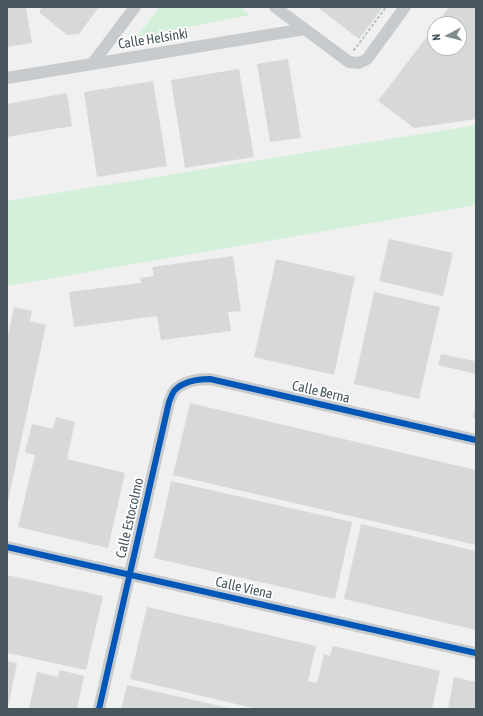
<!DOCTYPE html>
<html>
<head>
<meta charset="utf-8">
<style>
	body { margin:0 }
	#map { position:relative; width:483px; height:716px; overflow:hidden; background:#f1f0f0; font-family:"Asap Condensed",sans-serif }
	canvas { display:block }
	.frame { position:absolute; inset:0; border:8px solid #47575d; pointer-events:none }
	.north { position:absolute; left:427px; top:16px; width:40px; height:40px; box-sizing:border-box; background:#fff; border:1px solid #b5bcbe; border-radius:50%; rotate:263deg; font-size:11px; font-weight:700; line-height:16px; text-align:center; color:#47575d }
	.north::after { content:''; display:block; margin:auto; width:14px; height:18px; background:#828d90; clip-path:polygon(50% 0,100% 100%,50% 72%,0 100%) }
</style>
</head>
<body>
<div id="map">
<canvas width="483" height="716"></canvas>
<div class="frame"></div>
<div class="north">N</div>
</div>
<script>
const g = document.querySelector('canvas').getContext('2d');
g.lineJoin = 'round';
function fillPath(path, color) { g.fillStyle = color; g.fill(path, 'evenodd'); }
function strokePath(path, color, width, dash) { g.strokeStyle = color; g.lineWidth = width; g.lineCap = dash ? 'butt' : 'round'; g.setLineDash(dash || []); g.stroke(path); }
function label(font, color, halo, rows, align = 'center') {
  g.font = font + ' "Asap Condensed",sans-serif'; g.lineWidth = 3.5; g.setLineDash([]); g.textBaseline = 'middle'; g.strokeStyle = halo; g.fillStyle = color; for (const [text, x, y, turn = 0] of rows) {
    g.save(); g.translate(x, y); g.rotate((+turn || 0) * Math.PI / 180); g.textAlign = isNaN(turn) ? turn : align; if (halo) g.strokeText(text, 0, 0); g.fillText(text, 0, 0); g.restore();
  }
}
fillPath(new Path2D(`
	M159,7H240L250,15L137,37Z
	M476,125V205L7,286V201Z`), '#d4f0db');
fillPath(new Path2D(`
	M7,7H26L32,43L7,47Z
	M42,7H99L79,34L67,35L39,12Z
	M317,7H383L359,39Z
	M449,7H476V119L414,128L378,101L435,26V48H459V24H436Z
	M288,59L301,138L270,142L257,64Z
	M239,69L254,157L185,168L171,80Z
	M153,81L167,166L97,177L84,92Z
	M67,93L72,126L7,137V104Z
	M389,239L453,253L443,296L379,281Z
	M233,256L241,311L228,312L231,331L161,340L157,316L74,327L69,292L141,283L140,278L154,276L152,267Z
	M276,259L355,277L334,375L254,357Z
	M374,292L440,307L419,399L354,384Z
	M14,307L32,311L30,321L46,325L8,501L7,340Z
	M441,354L474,361L476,356V374L438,365Z
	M190,403L476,470V545L173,475Z
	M475,406H476V418H473Z
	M56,417L75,422L67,459L125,473L108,548L18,527L35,455L25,452L32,424L53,429Z
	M171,481L352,522L335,599L154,558Z
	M361,524L476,551V630L344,599Z
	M7,575L103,596L86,670L7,653Z
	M147,607L316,646L308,681L317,683L324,654L330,656L333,646L440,671L432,709H257L130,679Z
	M7,661L17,663L8,707H7Z
	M60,670L84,676L77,709H29L37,672L58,677Z
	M454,677L476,682V709H448Z
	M127,685L229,708V709H121Z`), '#d7d8d9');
strokePath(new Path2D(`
	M353,50L355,49L386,7`), '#b7c4be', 2, [3, 2]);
strokePath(new Path2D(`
	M275,7L349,62L359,63L367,59L405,7
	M93,63L135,7
	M7,78L305,29
	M7,547L476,653
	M99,709L169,402C171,398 172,393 175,390C184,381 198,379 210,379L476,440`), '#c8cbcd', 12);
strokePath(new Path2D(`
	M7,547L476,653
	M99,709L169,402C171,398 172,393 175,390C184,381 198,379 210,379L476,440`), '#0057b8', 6);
label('14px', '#47575d', '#fff', [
	["Calle Helsinki",153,39,-9],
	["Calle Berna",321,392,13],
	["Calle Estocolmo",130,518,-77],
	["Calle Viena",244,588,13]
]);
</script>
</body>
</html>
